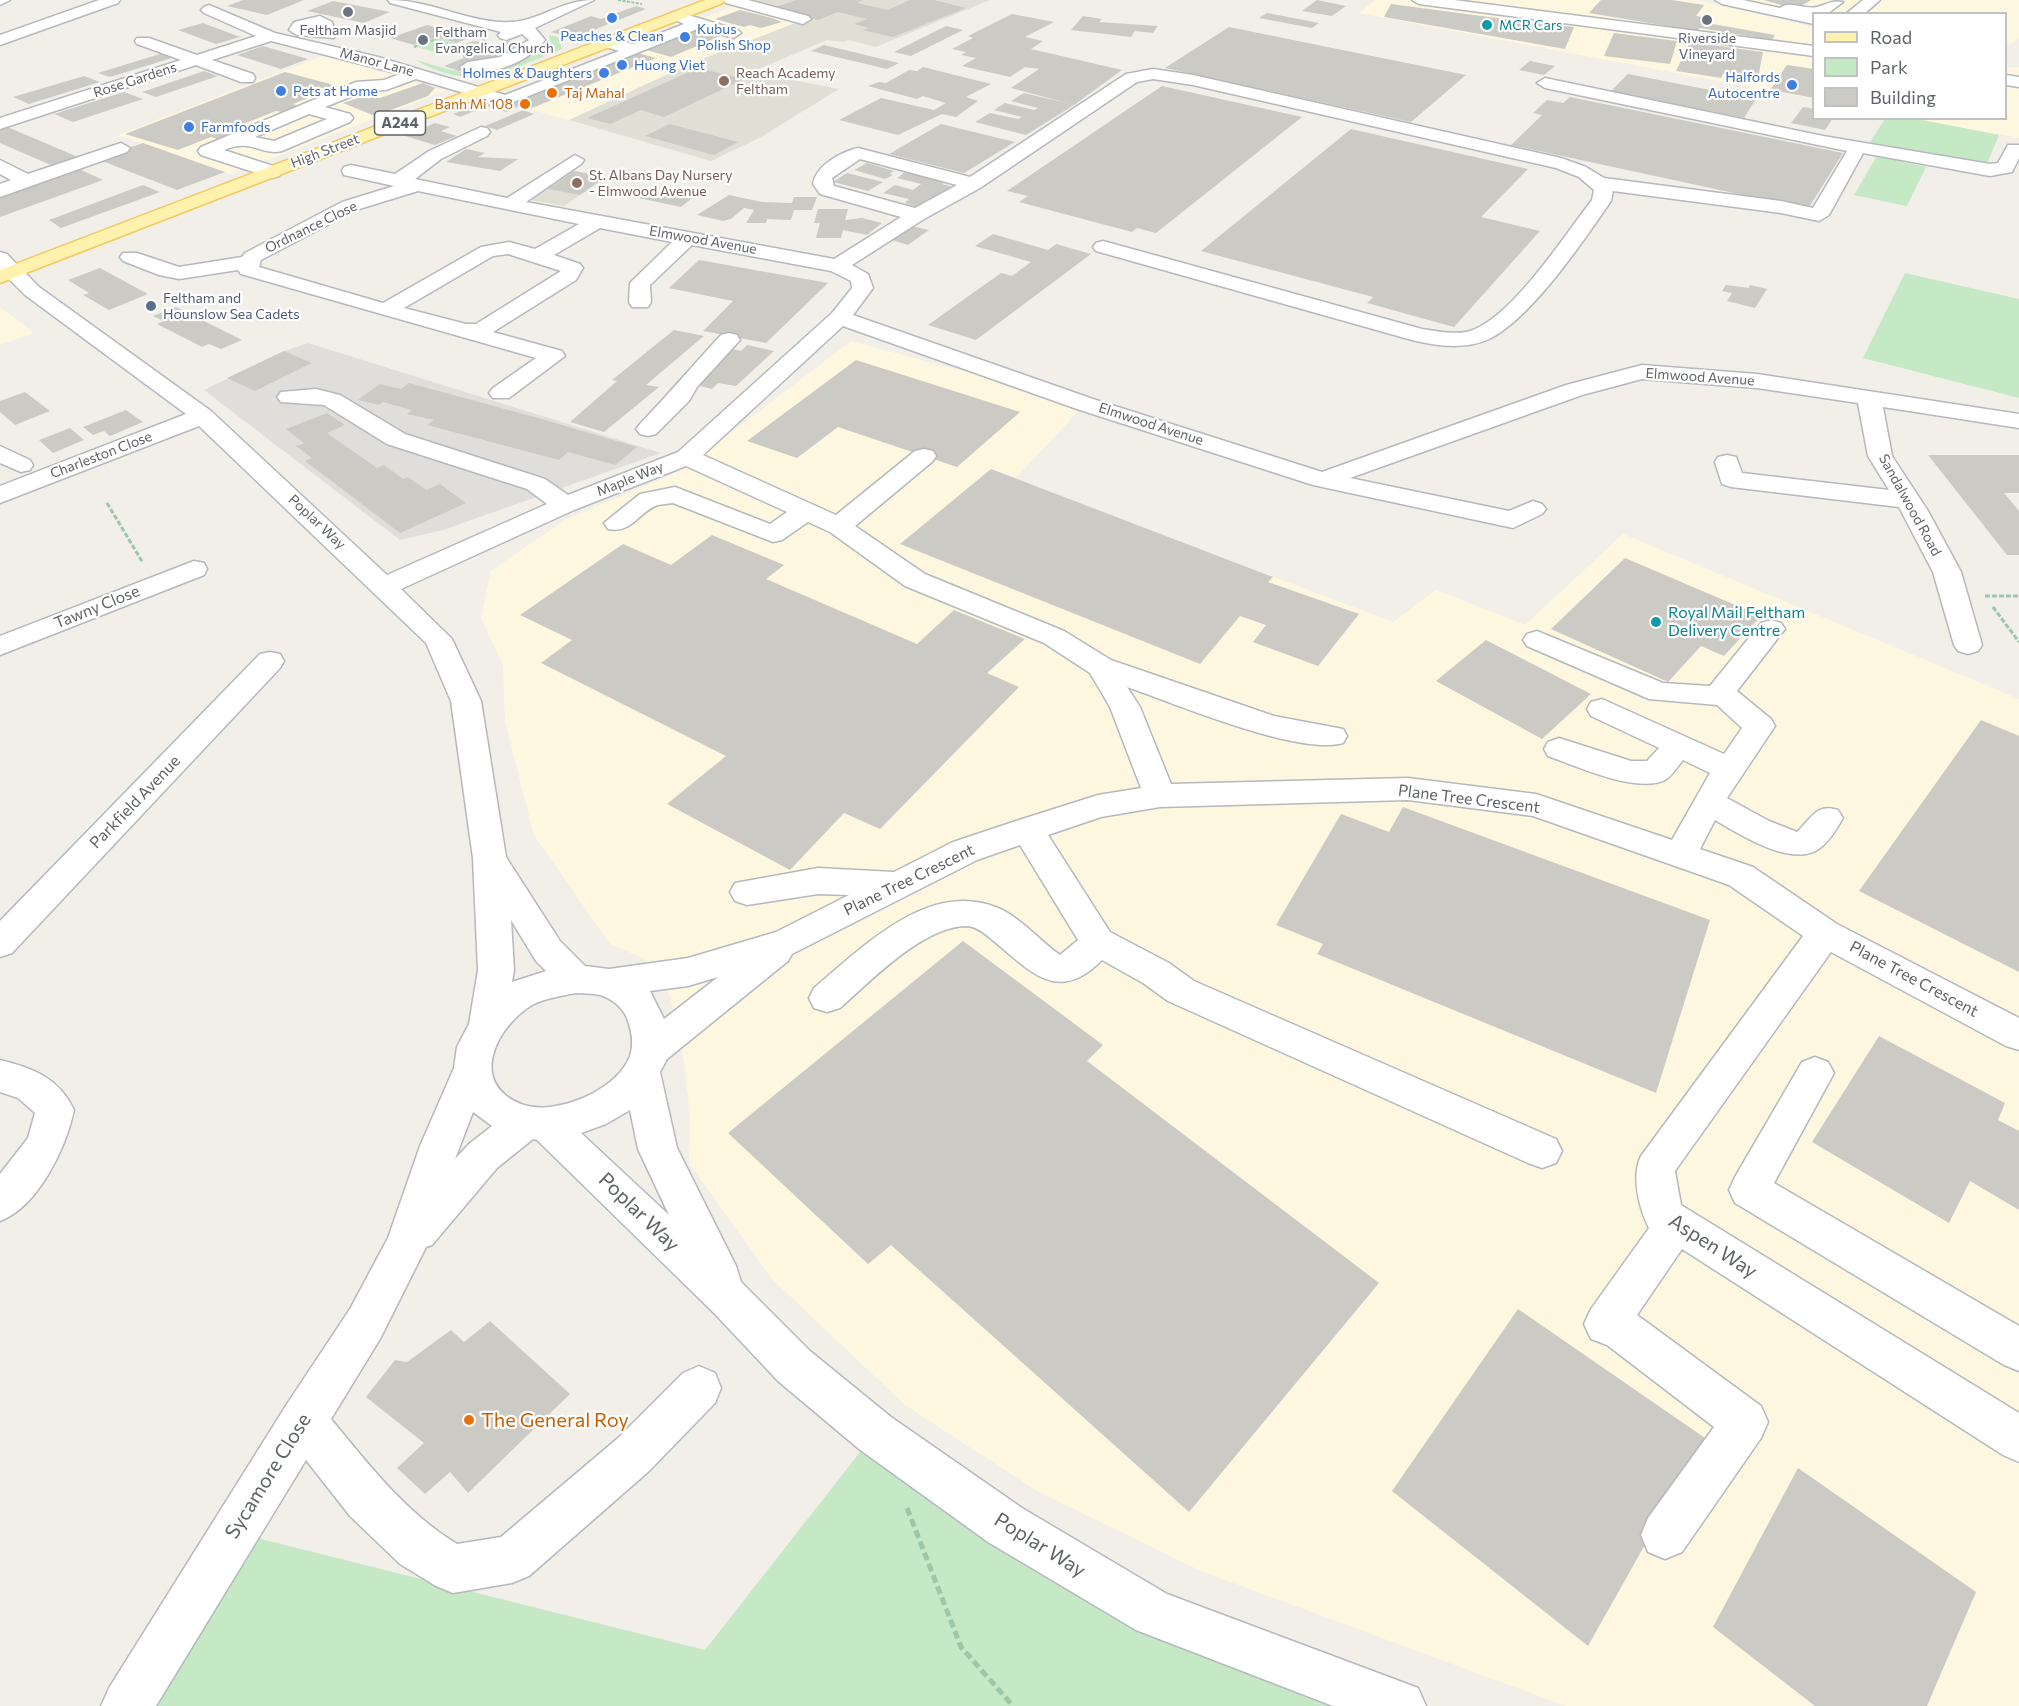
<!DOCTYPE html>
<html>
<head>
<meta charset="utf-8">
<style>
	body { margin:0 }
	#map { position:relative; width:2019px; height:1706px; overflow:hidden; background:#f1efe8; font-family:Commissioner,sans-serif }
	canvas { display:block }
	.legend { position:absolute; left:1812px; top:12px; width:195px; height:108px; box-sizing:border-box; background:#fff; border:2px solid #bfc1c3; margin:0; padding:8px 10px; list-style:none; font-size:18px; color:#5f6368 }
	.legend li { display:flex; align-items:center; gap:12px; height:30px }
	.legend b { width:30px; border:2px solid #bfc1c3 }
</style>
</head>
<body>
<div id="map">
<canvas width="2019" height="1706"></canvas>
<ul class="legend">
<li><b style="height:8px;background:#fff2af"></b>Road</li>
<li><b style="height:16px;background:#c5e8c5"></b>Park</li>
<li><b style="height:16px;background:#cccac5"></b>Building</li>
</ul>
</div>
<script>
const g = document.querySelector('canvas').getContext('2d');
g.lineJoin = 'round';
function fillPath(path, color) { g.fillStyle = color; g.fill(path, 'evenodd'); }
function strokePath(path, color, width, dash) { g.strokeStyle = color; g.lineWidth = width; g.lineCap = dash ? 'butt' : 'round'; g.setLineDash(dash || []); g.stroke(path); }
function label(font, color, halo, rows, align = 'center') {
  g.font = font + ' Commissioner,sans-serif'; g.lineWidth = 4.5; g.setLineDash([]); g.textBaseline = 'middle'; g.strokeStyle = halo; g.fillStyle = color; for (const [text, x, y, turn = 0] of rows) {
    g.save(); g.translate(x, y); g.rotate((+turn || 0) * Math.PI / 180); g.textAlign = isNaN(turn) ? turn : align; if (halo) g.strokeText(text, 0, 0); g.fillText(text, 0, 0); g.restore();
  }
}
fillPath(new Path2D(`
	M1375,0H1697L1813,27V99L1359,13Z
	M1748,0H2019V39L2006,47V14L1813,15Z
	M737,5L799,22L692,63L569,120L492,99Z
	M325,55L445,91L231,174L118,135Z
	M2006,67H2019V138L1917,119L2006,118Z
	M0,307L34,333L0,345Z
	M851,341L1085,404L1015,479L1393,622L1436,590L1525,625L1623,534L2019,699V1706H1566L1201,1571L1037,1491L905,1405L771,1278L689,1163L690,1114L684,1064L670,995L645,959L610,944L534,835L505,721L503,665L481,618L491,571L565,520L673,474L689,465Z`), '#fef7e0');
fillPath(new Path2D(`
	M308,343L661,453L443,530L400,540L204,390L284,351Z`), '#e0deda');
fillPath(new Path2D(`
	M751,0H990L876,47L849,40L843,42L827,40L752,72L839,89L761,137L711,161L569,120L692,63L798,22L737,5Z
	M574,171L606,177L564,206L531,200Z`), '#e1ded6');
fillPath(new Path2D(`
	M549,35L558,37L562,49C509,70 471,93 416,60C461,73 472,78 517,62C529,57 542,53 551,44Z
	M436,37L456,44L435,52L413,46Z
	M1885,119H1917L1999,135L1986,166L1870,142Z
	M1877,156L1926,167L1907,206L1854,195Z
	M1905,273L2019,299V398L1863,358Z
	M875,1433L1005,1525L1400,1706H127L233,1532L705,1650Z`), '#c5e8c5');
fillPath(new Path2D(`
	M243,0H304L267,15L227,6Z
	M797,0H863L857,3L888,10L910,0H934L966,8L893,37L863,30L869,28L854,24L867,19L838,12L818,20L772,8Z
	M1317,0L1346,6L1332,16L1302,11Z
	M1601,0H1672L1704,5L1696,16L1710,18L1707,23L1775,35L1772,40L1700,28L1697,31L1589,13Z
	M1763,0H1811L1796,9Z
	M333,1L390,12L364,23L307,11Z
	M1391,4L1512,20L1574,27L1565,49L1384,17Z
	M636,6L646,9L574,38L551,32L591,16L601,19Z
	M740,10L772,18L782,22L761,28L750,25L744,27L715,19Z
	M1267,13L1319,23L1312,28L1259,18Z
	M1012,14L1054,22L1025,37L1043,41L1031,49L1122,70L1074,105L1026,135L975,122L990,113L1018,119L1022,117L994,110L1005,103L1034,110L1038,108L1011,101L1024,93L1071,104L1011,88L1039,69L1025,67L1010,77L962,66L976,58L961,55L966,52L952,49L973,38L968,36Z
	M1083,16L1102,19L1099,22L1158,26L1153,33L1135,31L1131,37L1071,30Z
	M203,23L240,37L216,44L178,30Z
	M427,25L472,37L456,43L436,37L414,45L390,38Z
	M946,26L963,30L911,56L894,52Z
	M1229,27L1466,75L1411,122L1165,68Z
	M696,28L723,35L671,57L643,49Z
	M1614,33L1677,41L1670,64L1604,56Z
	M477,41L496,46L509,41L524,45L459,71L444,66L469,56L441,52Z
	M1690,42L1763,52L1758,78L1723,74L1721,78L1676,71Z
	M824,45L899,63L887,69L811,51Z
	M263,46L308,59L281,69L237,55Z
	M638,53L656,58L527,110L509,104Z
	M160,54L172,58L110,77L98,73Z
	M1530,61L1555,66L1544,75L1519,70Z
	M1787,65L1814,69V98L1770,90Z
	M923,67L991,84L966,97L978,101L956,117L942,114L898,135L839,120L881,98L934,110L946,103L923,96L917,99L868,86L879,82L886,83L909,70L917,71Z
	M698,68L744,79L664,117L641,110L610,124L587,118Z
	M204,71L218,76L156,97L142,92Z
	M285,72L338,86L293,104L298,106L282,112L276,111L228,130L233,132L217,139L211,137L178,150L125,134Z
	M1628,74L1756,99L1744,118L1611,91Z
	M84,76L100,82L29,104L13,97Z
	M423,83L435,88L428,96L375,116L343,103L367,95L380,98Z
	M1162,86L1302,117L1156,233L1137,228L1132,232L1019,202L1028,196L1007,191Z
	M124,92L143,99L73,122L54,114Z
	M1570,97L1843,153L1808,209L1511,145L1542,115L1533,113L1547,100L1563,103Z
	M492,99L517,107L506,112L487,106L460,117L453,114Z
	M1803,107L1814,109V118H1833L1825,130L1791,123Z
	M523,110L534,114L497,130L485,126Z
	M435,123L450,127L441,131L457,136L435,145L405,136Z
	M670,124L738,142L714,155L645,136Z
	M941,124L1015,142L964,173L889,154Z
	M5,126L78,157L53,166L0,143V127Z
	M1351,129L1528,169L1481,217L1540,231L1454,327L1367,303L1373,297L1201,251Z
	M143,143L225,172L177,190L97,159Z
	M466,149L485,153L478,157L518,159L500,171L446,162Z
	M867,163L894,171L889,174L893,175L885,179L854,170Z
	M79,169L103,180L0,217V197Z
	M908,170L948,181L942,184L952,187L917,207L905,203L909,199L883,193L895,185L913,190L921,184L897,178Z
	M574,171L606,177L580,195L548,189Z
	M847,173L883,182L868,191L833,182Z
	M143,185L160,192L61,228L49,220Z
	M636,187L692,198L681,207L624,195Z
	M729,195L762,202L792,203L794,197H817L812,210H794L791,220L767,219L766,223H746L754,210L744,208L731,219L723,221L697,215Z
	M818,209H848L845,220L862,218L882,223L867,235L843,230L841,238H816L820,223H814Z
	M912,226L929,230L908,245L892,240Z
	M993,234L1048,250L1056,244L1091,254L976,340L928,325L1001,273L1012,276L1031,262L975,246Z
	M699,260L760,271L828,283L766,343L703,331L733,301L669,288Z
	M100,268L148,294L109,310L83,295L89,293L68,280Z
	M1726,285L1749,288L1750,285L1767,289L1755,308L1727,301L1732,293L1722,291Z
	M176,307L242,340L221,349L209,344L202,347L157,324L164,321L153,316Z
	M674,330L704,336L646,385L659,387L604,432L570,422L617,381L612,380Z
	M747,345L774,351L736,386L718,383L712,389L692,384L731,349L741,351Z
	M284,351L312,363L255,391L227,378Z
	M856,360L1020,412L957,467L838,427L797,458L747,441Z
	M409,383L538,418L637,447L615,465L568,452L559,460L427,425L434,420L407,414L412,410L383,402L379,405L358,400L380,384L401,389Z
	M25,392L50,411L15,425L0,412V401Z
	M126,410L143,422L110,436L104,431L93,435L83,427Z
	M327,413L345,425L327,433L377,468L384,465L403,479L408,477L426,490L440,484L466,503L400,533L305,461L312,458L296,446L304,443L286,429Z
	M70,428L84,440L53,453L39,440Z
	M1928,455H2019V493H2004L2019,511V555H2007Z
	M991,469L1273,577L1268,582L1359,614L1318,666L1253,642L1266,625L1240,616L1200,664L900,544Z
	M712,535L784,565L766,579L917,644L954,610L1025,639L987,673L1019,687L880,829L844,813L790,870L667,804L726,756L541,663L572,640L520,615L623,544L671,565Z
	M1625,558L1761,616L1724,656L1701,646L1668,682L1551,629Z
	M1486,640L1591,694L1542,739L1436,681Z
	M1981,720L2019,736V972L1859,891Z
	M1403,807L1710,920L1656,1093L1317,954L1323,944L1276,925L1341,814L1389,832Z
	M963,941L1103,1045L1087,1061L1379,1283L1189,1512L891,1245L868,1264L728,1133Z
	M1879,1036L2005,1103L1998,1120L2019,1131V1210L1970,1181L1949,1223L1812,1142Z
	M1518,1309L1705,1438L1588,1646L1392,1491Z
	M490,1321L570,1394L468,1493L450,1472L425,1494L397,1468L424,1443L366,1397L395,1360L407,1362L451,1330L464,1342Z
	M1798,1468L1976,1592L1927,1706H1815L1713,1627Z`), '#cccac5');
strokePath(new Path2D(`
	M462,54L487,44`), '#ccccc8', 16, [16, 8]);
const minor = new Path2D(`
	M0,0H10L0,5Z
	M99,0H120L118,3L0,45V35Z
	M388,0C429,0 463,20 501,22C537,25 557,0 594,0L535,28L545,40C528,63 490,77 462,70L460,67L468,62L500,57L529,40L522,34L506,40L500,38L498,35L501,32L390,3Z
	M724,0H748L808,16L811,19L803,24L726,3Z
	M1412,0H1454L1814,46V56L1419,4Z
	M1715,0H1743L1780,8C1789,0 1805,10 1817,7C1828,4 1832,0 1843,2L1827,14H1814V24L1722,4Z
	M1863,0H1880L1864,14H1846Z
	M209,5L275,33L378,57L505,95L619,51L603,46L601,43L603,40L609,38L633,44L684,24L670,17L673,14L678,12L738,30L741,33L733,38L700,28L506,105L416,79L386,90L365,91L325,107L350,114L353,118L350,122L282,151C260,156 253,138 224,150L279,168L281,172L279,176L272,178L201,155L198,151L201,147L356,82L384,80L400,74L271,41L212,60L253,74L255,78L253,82H241L196,65L0,129V118L181,60L137,44L135,41L137,38H149L197,55L256,36L204,13L201,10L204,7ZM309,114L327,119L274,141L255,137Z
	M320,16L332,22L336,35L334,38L297,35L289,30L294,22Z
	M1153,69L1193,75L1561,158L1586,167L1604,178L1781,201L1813,208L1847,151L1545,88L1537,83L1545,78L1823,136L1990,164L1998,163L2008,145H2019V158L2012,172L1990,176L1863,153L1829,215L1819,221L1781,213L1613,191L1611,201C1584,240 1531,319 1489,339C1466,350 1436,346 1412,340L1096,251L1093,247L1096,243L1103,241L1422,329C1437,331 1458,336 1473,330C1514,314 1564,236 1592,200L1594,190L1579,177L1556,168L1193,85L1153,79L1137,82L980,188L924,219L852,265L868,274L873,288L853,315L1093,399L1322,472L1566,385L1642,365L1757,374L2019,414V428L1883,407L1892,456L1928,511L1961,572L1982,645L1978,651L1968,654L1958,651L1954,645L1933,572L1899,507L1731,487L1722,484L1715,462L1718,457L1727,455L1736,457L1742,473L1889,490L1868,456L1858,403L1757,388L1642,379L1582,395L1350,478L1509,511L1533,501L1542,504L1546,509L1542,514L1513,528L1313,485L1077,409L843,326L703,455L836,515L915,451L924,449L933,451L936,456L933,461L855,526L925,574L1064,631L1111,660L1274,716L1343,729L1347,736L1343,743C1298,756 1174,703 1127,687L1140,707L1171,784L1408,778L1536,794L1672,840L1710,773L1683,760C1678,766 1672,776 1665,780C1637,794 1576,766 1548,756L1544,749L1548,742L1559,738L1631,761H1647L1659,748L1591,716L1587,709L1591,702L1602,699L1724,754L1742,728L1717,705L1649,699L1527,646L1523,640L1527,634L1537,631L1663,683L1710,686L1761,623L1771,620L1781,623L1785,629L1737,691L1771,719L1775,726L1727,798L1769,821L1797,832C1812,818 1816,803 1838,810L1843,818C1837,828 1830,841 1820,848C1793,869 1739,834 1715,820L1700,849L1753,867L1837,924L2019,1018V1050L2006,1046L1831,952L1675,1171L1681,1205L2019,1413V1462L2003,1455L1682,1249L1637,1315L1761,1406L1768,1422L1761,1438L1682,1552L1665,1559L1648,1552L1641,1535L1648,1518L1714,1427L1607,1345L1591,1339L1584,1324L1591,1309L1649,1228C1639,1208 1631,1176 1641,1156L1803,936L1729,885L1533,816L1408,800L1160,807L1101,817L1048,835L1110,932L1169,963L1194,981L1556,1139L1562,1151L1556,1163L1542,1168L1528,1163L1168,1001L1143,983L1102,960C1056,1007 1028,968 990,938C983,932 975,926 966,926C922,927 871,981 840,1008L827,1012L814,1008L809,998L814,988C863,947 929,879 998,908C1021,918 1040,941 1060,955L1078,940L1020,845L977,860L792,954L788,961L667,1059L660,1072L677,1148L736,1266L741,1282L810,1351L891,1417L1022,1508L1167,1594L1418,1688L1426,1706H1333L1136,1630L988,1542L859,1449L778,1381L715,1314L537,1140L533,1139L497,1168L432,1245L426,1247L380,1339L331,1419C369,1465 406,1513 457,1544L501,1537L617,1439L683,1373L699,1366L715,1373L721,1388L715,1403L649,1471L529,1576L512,1583L453,1593L436,1586L400,1564L350,1516L306,1460L156,1706H101L109,1688L287,1404L350,1309L388,1238L420,1146L454,1068L457,1047L469,1024L478,970L473,858L451,701L426,643L199,426L0,503V486L186,414L25,295L0,270V252L7,254L39,287L211,411L387,575L547,504L527,489L387,444L324,405L281,402L277,397L281,392L316,389L340,395L405,434L545,479L568,495L678,452L832,313L852,288L851,281L831,271L692,245L650,285L651,302L648,307H632L629,302L630,283L672,242L600,228L554,255L580,264L583,268L576,280L493,332L562,351L565,356L509,398H493L489,393L493,388L536,358L241,274L238,270L179,279L159,275L123,261L120,257L123,253H137L179,267L242,257L245,253L342,202L394,186L344,175L342,171L344,167L351,165L395,174L429,151L481,127L487,128L490,132L487,136L441,159L415,179L507,198L575,155L584,160L581,164L526,202L834,259L901,217L820,194L813,184C816,165 841,152 858,148L970,177L1126,74ZM860,159L957,185L915,208L834,186L832,178ZM418,191L579,224L535,249L509,242L481,247L383,303L259,267L261,260L356,210ZM508,254L561,271L476,324H466L404,308L493,256ZM686,466L787,512L770,524L675,487L640,494L604,523L608,529C632,534 638,512 658,505C662,504 668,504 673,503L773,542L782,540L808,522L830,532L905,586L1044,643L1090,673L1110,707L1141,788L1098,795L1016,821L953,842L894,872L818,868L735,883L730,892L735,901L747,905L818,894L849,895L776,932L688,958L609,969L585,966L560,941L506,857L481,701L452,639L401,589L574,510ZM511,920L536,961L546,971L512,982L514,970ZM718,977L664,1019L650,991L688,986ZM576,993C585,994 595,993 603,996C614,1000 625,1010 628,1021C632,1033 634,1044 630,1056C617,1091 554,1117 521,1104C468,1083 496,1027 532,1005C546,998 561,996 576,993ZM630,1110L638,1149L669,1215L581,1133L606,1124ZM473,1112L492,1126L469,1144L455,1159Z
	M2006,75L2019,77V87L2006,85Z
	M121,143L130,148L127,152L0,197V184L11,180L0,174V160L28,174Z
	M729,333L737,335L740,340L697,387L689,401L656,434L648,436L640,434L636,429L640,424C668,395 693,365 721,335Z
	M0,446L30,460L33,465L30,470L21,472L0,463Z
	M194,561L204,563L207,569L204,575L0,655V636Z
	M270,652L280,654L284,661L280,668L12,953L0,957V921L260,654Z
	M1815,1057L1828,1062L1834,1073L1774,1183L2019,1326V1371L2004,1365L1735,1203L1729,1190L1735,1177L1802,1062Z
	M0,1060C33,1068 59,1078 74,1110C66,1148 38,1207 0,1221V1174L28,1138L35,1113L18,1098L0,1092Z`);
const major = new Path2D(`
	M705,0H725L723,3L0,283V270Z`);
strokePath(minor, '#b5b8bc', 3);
strokePath(major, '#f2c960', 3);
strokePath(new Path2D(`
	M618,0L642,4
	M414,47L439,38`), '#9cc7a9', 2, [3, 1.5]);
strokePath(new Path2D(`
	M107,503L143,563
	M1985,596H2019
	M1993,607L2019,642`), '#9cc7a9', 3, [5, 2]);
strokePath(new Path2D(`
	M907,1508L961,1647L1013,1706`), '#9cc7a9', 5, [8, 4]);
fillPath(minor, '#fff');
fillPath(major, '#fff2af');
for (const [x, y, r, color] of [
	[348,12,6,"#6b7280"],
	[612,18,6,"#3f7fe0"],
	[1707,20,6,"#6b7280"],
	[1487,25,6,"#0f9aa8"],
	[685,37,6,"#3f7fe0"],
	[423,40,6,"#6b7280"],
	[622,65,6,"#3f7fe0"],
	[604,73,6,"#3f7fe0"],
	[724,81,6,"#8d6e63"],
	[1792,85,6,"#3f7fe0"],
	[281,91,6,"#3f7fe0"],
	[552,93,6,"#e8710a"],
	[525,104,6,"#e8710a"],
	[189,127,6,"#3f7fe0"],
	[577,183,6,"#8d6e63"],
	[151,306,6,"#5c6f8a"],
	[1656,622,6,"#0f9aa8"],
	[469,1420,6,"#e8710a"]
]) { const dot = new Path2D(); dot.arc(x, y, r, 0, 2 * Math.PI); g.fillStyle = color; g.fill(dot); strokePath(dot, '#fff', 2); }
label('14px', '#0d838f', '#fff', [
	["MCR Cars",1499,25]
], 'left');
label('14px', '#366cbe', '#fff', [
	["Kubus",697,29],
	["Polish Shop",697,45],
	["Peaches & Clean",612,36,"center"],
	["Huong Viet",634,65],
	["Holmes & Daughters",592,73,"right"],
	["Halfords",1780,77,"right"],
	["Autocentre",1780,93,"right"],
	["Pets at Home",293,91],
	["Farmfoods",201,127]
], 'left');
label('14px', '#5b616d', '#fff', [
	["Feltham Masjid",348,30],
	["Feltham",435,32,"left"],
	["Evangelical Church",435,48,"left"],
	["Riverside",1707,38],
	["Vineyard",1707,54]
]);
label('14px', '#5f6368', '#fff', [
	["Manor Lane",377,62,15],
	["Rose Gardens",135,80,-18],
	["High Street",325,151,-21],
	["Ordnance Close",311,227,-26],
	["Elmwood Avenue",703,240,10],
	["Elmwood Avenue",1700,377,4],
	["Elmwood Avenue",1151,424,18],
	["Charleston Close",101,455,-21],
	["Maple Way",630,479,-22],
	["Sandalwood Road",1910,505,61],
	["Poplar Way",317,522,43]
]);
label('14px', '#785e54', '#fff', [
	["Reach Academy",736,73],
	["Feltham",736,89],
	["St. Albans Day Nursery",589,175],
	["- Elmwood Avenue",589,191]
], 'left');
label('14px', '#c56008', '#fff', [
	["Taj Mahal",564,93],
	["Banh Mi 108",513,104,"right"]
], 'left');
label('14px', '#4e5e75', '#fff', [
	["Feltham and",163,298],
	["Hounslow Sea Cadets",163,314]
], 'left');
for (const [x, y, w] of [
	[400,123,51]
]) { const box = new Path2D(); box.roundRect(x - w / 2, y - 12, w, 24, 4.5); g.fillStyle = '#fff'; g.fill(box); strokePath(box, '#5f6368', 1.5); }
label('bold 15px', '#5f6368', null, [
	["A244",400,123]
]);
label('16px', '#5f6368', '#fff', [
	["Tawny Close",97,607,-22],
	["Plane Tree Crescent",1469,799,7],
	["Parkfield Avenue",135,802,-46],
	["Plane Tree Crescent",909,880,-26],
	["Plane Tree Crescent",1914,979,28]
]);
label('16px', '#0d838f', '#fff', [
	["Royal Mail Feltham",1668,613],
	["Delivery Centre",1668,631]
], 'left');
label('20px', '#5f6368', '#fff', [
	["Poplar Way",639,1212,44],
	["Aspen Way",1713,1246,33],
	["Sycamore Close",268,1476,-58],
	["Poplar Way",1040,1545,32]
]);
label('20px', '#c56008', '#fff', [
	["The General Roy",481,1420]
], 'left');
</script>
</body>
</html>
